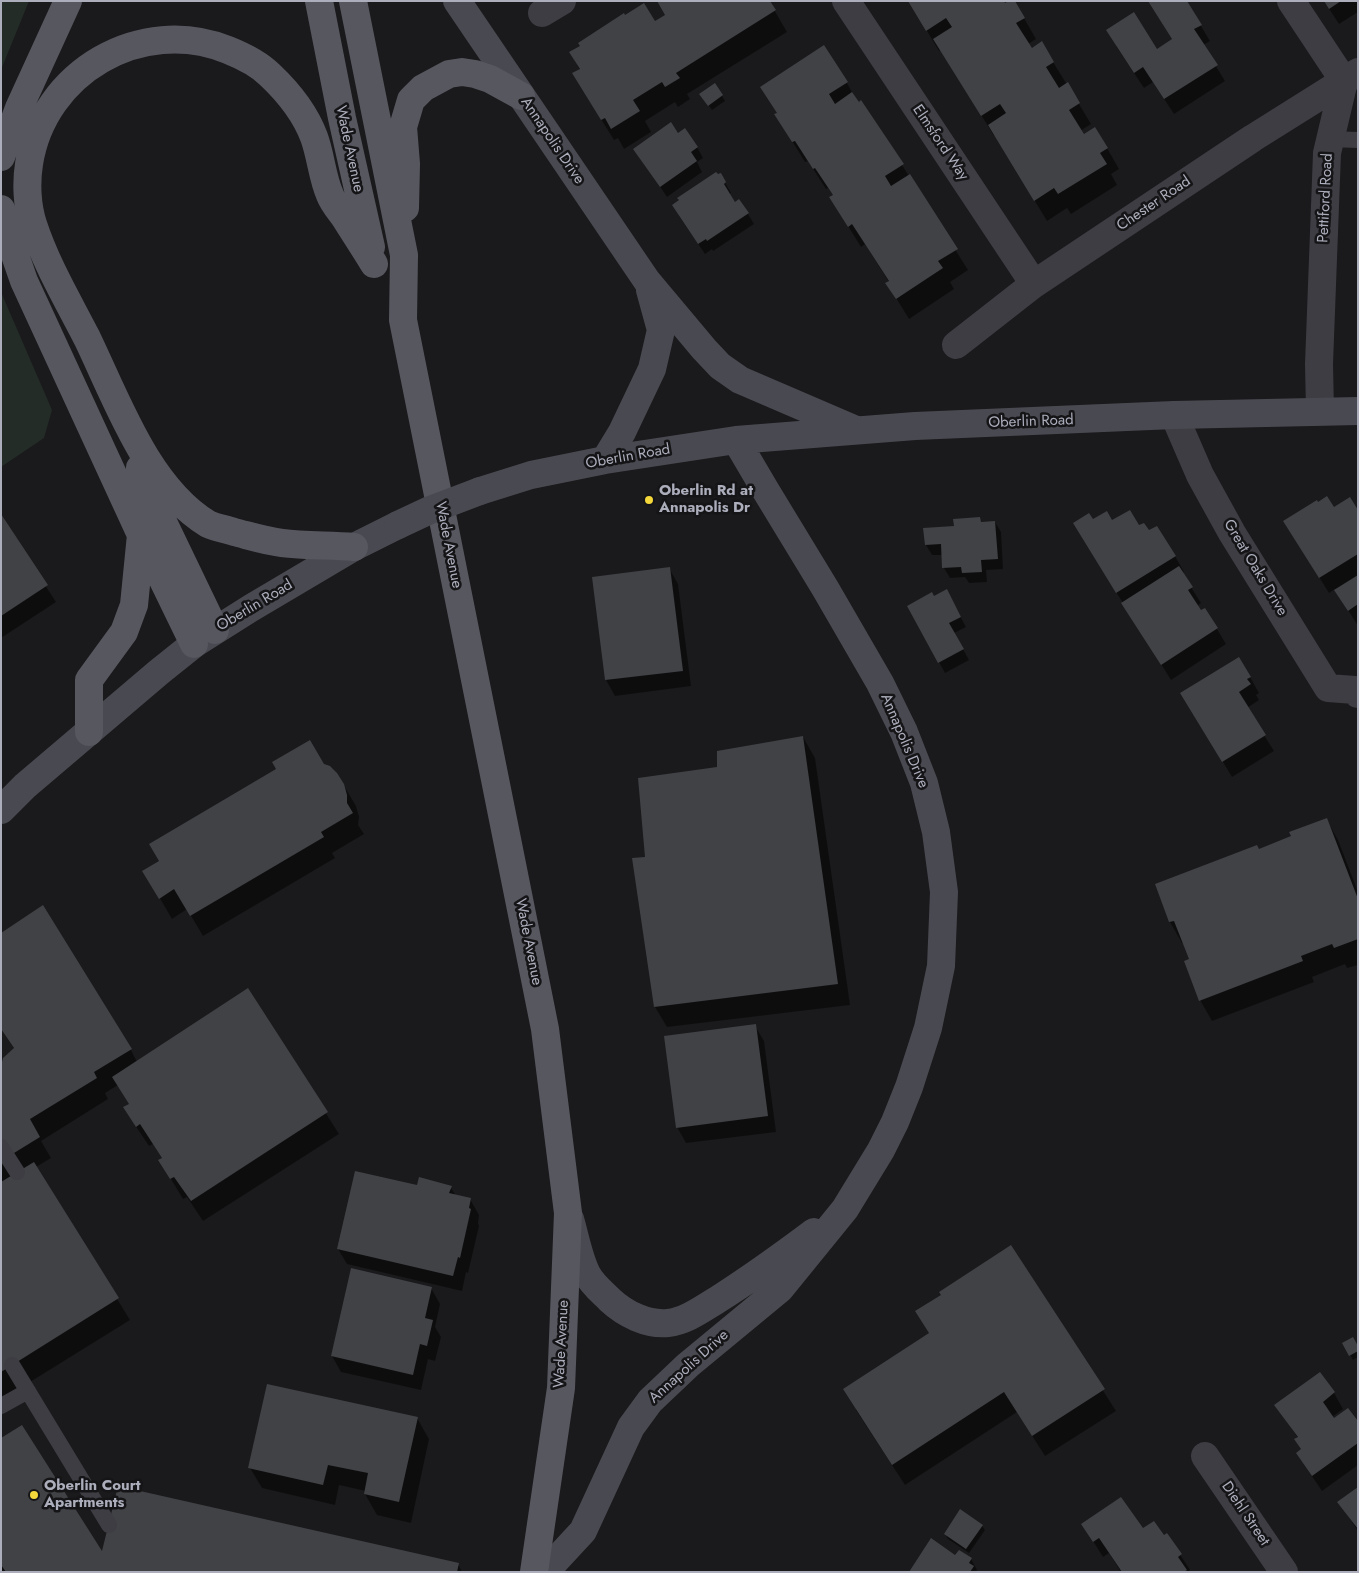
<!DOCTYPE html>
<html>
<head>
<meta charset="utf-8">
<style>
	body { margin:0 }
	#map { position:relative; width:1359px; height:1573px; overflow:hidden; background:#1a1a1c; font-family:Jost,sans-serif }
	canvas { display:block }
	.frame { position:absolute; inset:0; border:2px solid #acaebc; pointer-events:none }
</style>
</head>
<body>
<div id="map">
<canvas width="1359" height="1573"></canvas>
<div class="frame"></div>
</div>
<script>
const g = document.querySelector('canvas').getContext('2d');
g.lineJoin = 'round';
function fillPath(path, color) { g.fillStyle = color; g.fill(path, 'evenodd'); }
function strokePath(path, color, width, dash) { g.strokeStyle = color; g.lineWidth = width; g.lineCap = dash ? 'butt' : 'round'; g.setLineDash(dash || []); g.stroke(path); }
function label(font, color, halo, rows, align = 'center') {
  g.font = font + ' Jost,sans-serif'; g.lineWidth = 5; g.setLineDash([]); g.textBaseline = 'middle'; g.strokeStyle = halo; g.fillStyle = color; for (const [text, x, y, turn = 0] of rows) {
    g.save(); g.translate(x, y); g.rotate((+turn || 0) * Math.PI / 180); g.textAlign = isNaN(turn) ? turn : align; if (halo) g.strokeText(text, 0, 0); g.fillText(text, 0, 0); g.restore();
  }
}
fillPath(new Path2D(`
	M1,1H29L1,70Z
	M1,292L52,410L44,438L1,467Z`), '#232c26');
fillPath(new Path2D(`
	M769,1L787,32L687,94L690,99L678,107L675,102L645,121L651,132L624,149L618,138L614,140L586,95L580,70L571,53L655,22Z
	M909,1H1005L1003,2L1024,18L1036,39L1028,44L1031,50L1053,62L1079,104L1091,124L1080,131L1084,136L1107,148L1119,169L1111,174L1117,185L1071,214L1067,208L1047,221L995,135L994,136L941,49L939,51Z
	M1150,1L1201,26L1210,41L1203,45L1225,81L1174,114L1153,82L1144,88L1116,46L1157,50L1173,40Z
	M1324,1H1358V12L1339,24Z
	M847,83L858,103L902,165L968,270L950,282L954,289L909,319L887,283L889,282L865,244L861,247L843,218L834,196L828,188L826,189L808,161L805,162L776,115Z
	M715,84L725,101L712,110L704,99Z
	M678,135L697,147L703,158L697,162L702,172L667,197L635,149Z
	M720,174L731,193L729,194L735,203L748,214L754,224L713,251L712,249L705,254L679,216Z
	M1333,509L1358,512V626L1335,589L1329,593L1294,537Z
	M1,517L56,602L1,638Z
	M979,519L982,523L995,522L1001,532L1003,569L986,570L987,582L969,583L965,577L950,578L944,568L943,555H932L926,545L925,530L955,527Z
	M1093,521L1112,522L1139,527L1149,532L1175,556L1184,572L1182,573L1201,603L1197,606L1217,629L1226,644L1171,680L1083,539Z
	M669,568L678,584L691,686L615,696L606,680L593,578Z
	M934,598L952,601L966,627L954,633L969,660L945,673L939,662Z
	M1250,677L1259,693L1256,695L1259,700L1247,708L1274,751L1232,777L1182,694Z
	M803,737L815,758L850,1005L667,1027L655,1007L647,858L719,768Z
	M323,765L343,784L356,806L359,817L358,825L364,834L332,853L335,858L203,936L187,909L172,919L144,871L160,862L278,769Z
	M1326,819L1338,840L1358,892V965L1347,968L1345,964L1312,977L1314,982L1212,1021L1200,1000L1191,960L1184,942L1182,943L1170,922L1156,884L1259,850L1293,837Z
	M248,990L339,1134L203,1221L187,1197L183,1199L160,1161L163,1159L153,1144L149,1146L137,1128L125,1107L130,1105L118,1085L105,1093L108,1099L41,1141L51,1158L36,1167L130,1320L1,1400V1071L15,1050L1,1029L131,1050L137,1062Z
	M755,1026L764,1041L776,1132L686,1143L677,1127Z
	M418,1187L451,1188L456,1196L470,1199L479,1215L478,1223L479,1226L468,1273L466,1272L462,1291L347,1264L338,1249Z
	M1011,1246L1116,1411L1045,1456L1017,1412L905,1485L856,1410Z
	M431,1288L440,1304L435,1327L441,1337L435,1361L428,1359L421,1390L341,1372L332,1356Z
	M1344,1344L1358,1348V1357L1353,1360Z
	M1320,1374L1334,1393L1343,1409L1332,1417L1334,1419L1358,1423V1465L1322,1491L1297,1454L1302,1450L1298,1438L1276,1405Z
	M417,1418L429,1439L411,1523L377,1515L365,1494L366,1491L339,1485L335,1505L262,1488L250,1468Z
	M1,1440L103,1554L458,1564L462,1572H1Z
	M1358,1488V1531L1339,1502Z
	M1083,1525L1142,1530L1164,1537L1167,1534L1190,1570L1188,1572H1121L1109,1553L1103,1557Z
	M982,1526L985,1530L969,1553L948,1539L945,1534Z
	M971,1559L977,1570L976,1572H911Z`), '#0007');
fillPath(new Path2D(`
	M657,1H770L776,10L676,73L680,78L665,87L662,82L633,100L640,111L611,129L605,118L601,120L572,73L580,69L569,52L580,46L578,43L624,13L625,15L644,3L655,21L665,15Z
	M908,1H1004L1005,3L1008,1H1015L1025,18L1016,23L1032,48L1042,41L1054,62L1046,67L1059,88L1068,82L1080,103L1069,110L1084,134L1095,127L1108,148L1100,153L1107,164L1058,194L1054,188L1034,201L988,125L1006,113L1000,104L981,116L933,39L952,27L946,18L926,31Z
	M1148,1H1187L1202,25L1194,29L1218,65L1164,99L1143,67L1134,73L1106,30L1134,12L1157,49L1172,39Z
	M1324,1H1341L1329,9Z
	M824,45L848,82L829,94L835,104L852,92L859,102L861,100L904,164L885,176L891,186L910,174L958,249L938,261L943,268L896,299L885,283L889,281L852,224L848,227L829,197L833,195L815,168L813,169L795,141L792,142L774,114L777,113L760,87Z
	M715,83L723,95L708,106L699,94Z
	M671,122L678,133L685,128L698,147L691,152L697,161L660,187L633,149Z
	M716,172L718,174L721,173L726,182L724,184L735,202L739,199L749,213L707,241L706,239L698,244L672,205L679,200L677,198Z
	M1327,496L1334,507L1350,497L1358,510V554L1319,578L1283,521L1317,500L1318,502Z
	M1130,510L1139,525L1144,523L1149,530L1157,526L1176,556L1116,593L1073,523L1089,513L1093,519L1107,511L1112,520Z
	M1,514L48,585L1,616Z
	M980,517L981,522L995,521L998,559L981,560L982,572L962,573L961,567L942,568L941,544L925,545L923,528L954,526L953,519Z
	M1179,566L1193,587L1188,590L1201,610L1205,608L1218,628L1161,665L1121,603Z
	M670,567L683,671L605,680L592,577Z
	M1358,575V604L1348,611L1334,590Z
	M947,589L961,617L949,623L964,649L938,663L907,606L932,592L934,596Z
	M1239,657L1251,677L1247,679L1251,684L1239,692L1266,735L1222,762L1180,693Z
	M803,736L838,984L654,1007L632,858L645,857L638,778L717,767V751Z
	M310,740L324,764L330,766L337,773L344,784L347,795V803L353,813L321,832L324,837L190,916L174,889L159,899L142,871L159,861L149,844L276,769L272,762Z
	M1327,818L1358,899V939L1334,948L1332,944L1301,956L1303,961L1199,1001L1184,961L1189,959L1174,921L1169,922L1155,884L1257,845L1259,849L1291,836L1289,832Z
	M43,905L132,1049L94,1072L97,1078L30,1119L40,1137L1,1161V1066L3,1058L14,1048L1,1029V933Z
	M248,988L328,1112L191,1201L174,1177L170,1179L158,1160L162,1158L140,1124L136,1127L123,1107L129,1104L112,1077Z
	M756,1024L768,1116L676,1128L664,1036Z
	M34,1162L119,1298L1,1372V1182Z
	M355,1171L417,1185L419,1177L452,1186L449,1193L471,1198L469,1208L471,1209L460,1258L458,1257L453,1276L337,1249Z
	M1011,1245L1105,1389L1032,1436L1004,1392L892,1465L843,1389L929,1333L915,1311L941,1295L939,1292Z
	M351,1268L432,1287L425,1318L433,1320L427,1346L420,1344L413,1375L331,1356Z
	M1353,1337L1358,1346V1351L1349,1356L1342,1343Z
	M1320,1372L1335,1392L1323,1402L1334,1418L1348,1408L1358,1421V1443L1312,1476L1296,1453L1301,1449L1294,1439L1298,1437L1274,1405Z
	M267,1384L418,1417L399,1502L364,1494L368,1473L328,1465L323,1485L248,1468Z
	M22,1425L102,1551L118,1486L459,1563L457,1572H6L1,1565V1438Z
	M1358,1487V1529L1337,1502Z
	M1121,1497L1143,1528L1154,1521L1164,1535L1167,1533L1182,1554L1178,1557L1187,1570L1184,1572H1122L1099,1538L1093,1542L1081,1524Z
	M960,1509L983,1525L966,1549L944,1534Z
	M931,1538L955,1555L959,1550L972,1558L969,1563L974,1566L970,1572H909Z`), '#414246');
strokePath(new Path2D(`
	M1329,139L1358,140
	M1,1147L17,1172
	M12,1365L109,1525
	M1,1406L28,1391`), '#3d3d43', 16);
strokePath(new Path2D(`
	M846,1L1034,284
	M1291,1L1344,81L1327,153L1319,364L1320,411
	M542,13L562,1
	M956,345L1034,284L1253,138L1358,72
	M1174,415L1200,475L1232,533L1328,688L1355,690L1358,694
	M1205,1456L1284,1572`), '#3d3d43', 28);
strokePath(new Path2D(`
	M457,1L647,281L704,349L720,366L740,380L854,429
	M605,460L622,432L652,369L661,330L650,290
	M480,491L531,475L605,460L736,440L915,426L1174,415L1358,411
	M1,810L25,786L159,672L194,644L251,608L354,547L398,525
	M570,1219C575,1236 579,1259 587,1274C592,1284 602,1292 610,1300C625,1314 647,1325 668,1323C686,1321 702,1309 717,1300C750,1279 782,1256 814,1232
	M545,1572L583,1531L631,1427L650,1401L688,1365L780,1289L845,1209L881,1150L895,1122L909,1087L928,1028L941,966L944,892L936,832L924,783L904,732L880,683L825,588L766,491L736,440`), '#494951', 28);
strokePath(new Path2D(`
	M319,1L342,118L371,247
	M353,1L404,255L403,320L545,1029L568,1213L561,1388L534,1572
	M1,157L19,108L68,1
	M405,208L406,164L403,127L411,100L423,88L449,74L462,72L475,74L490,79L521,96
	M1,209L6,229L24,281L141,535L194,644
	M140,468V474L215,630
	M354,547C330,545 305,546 282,543C266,541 250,536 234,532C226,529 216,528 208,524C147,487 117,400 87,338C68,301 46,264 33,224C27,206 26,183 29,164C43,72 141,15 228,50C243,56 258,63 270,75C288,92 305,113 314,137C321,156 322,177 330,195C333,203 340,211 345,218C355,234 365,249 374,264
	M89,732V680L124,632L134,605L141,535`), '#575760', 28);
strokePath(new Path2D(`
	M398,525L430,510L480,491`), '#494951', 28);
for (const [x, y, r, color] of [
	[649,500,5,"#f4d73a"],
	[34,1495,5,"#f4d73a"]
]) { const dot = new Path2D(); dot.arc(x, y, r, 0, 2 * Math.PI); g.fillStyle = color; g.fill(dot); strokePath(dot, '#151517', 2); }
label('15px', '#acaebc', '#151517', [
	["Annapolis Drive",552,141,56],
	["Elmsford Way",940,143,56],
	["Wade Avenue",349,149,78],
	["Pettiford Road",1326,198,-87],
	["Chester Road",1154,204,-34],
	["Oberlin Road",1031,422,-2],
	["Oberlin Road",628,457,-10],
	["Wade Avenue",448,545,79],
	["Great Oaks Drive",1255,568,59],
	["Oberlin Road",255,606,-31],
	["Annapolis Drive",904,741,67],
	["Wade Avenue",528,942,79],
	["Wade Avenue",562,1344,-87],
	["Annapolis Drive",689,1367,-42],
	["Diehl Street",1245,1514,56]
]);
label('bold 15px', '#acaebc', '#151517', [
	["Oberlin Rd at",659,491],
	["Annapolis Dr",659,508],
	["Oberlin Court",44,1486],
	["Apartments",44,1503]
], 'left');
</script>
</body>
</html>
